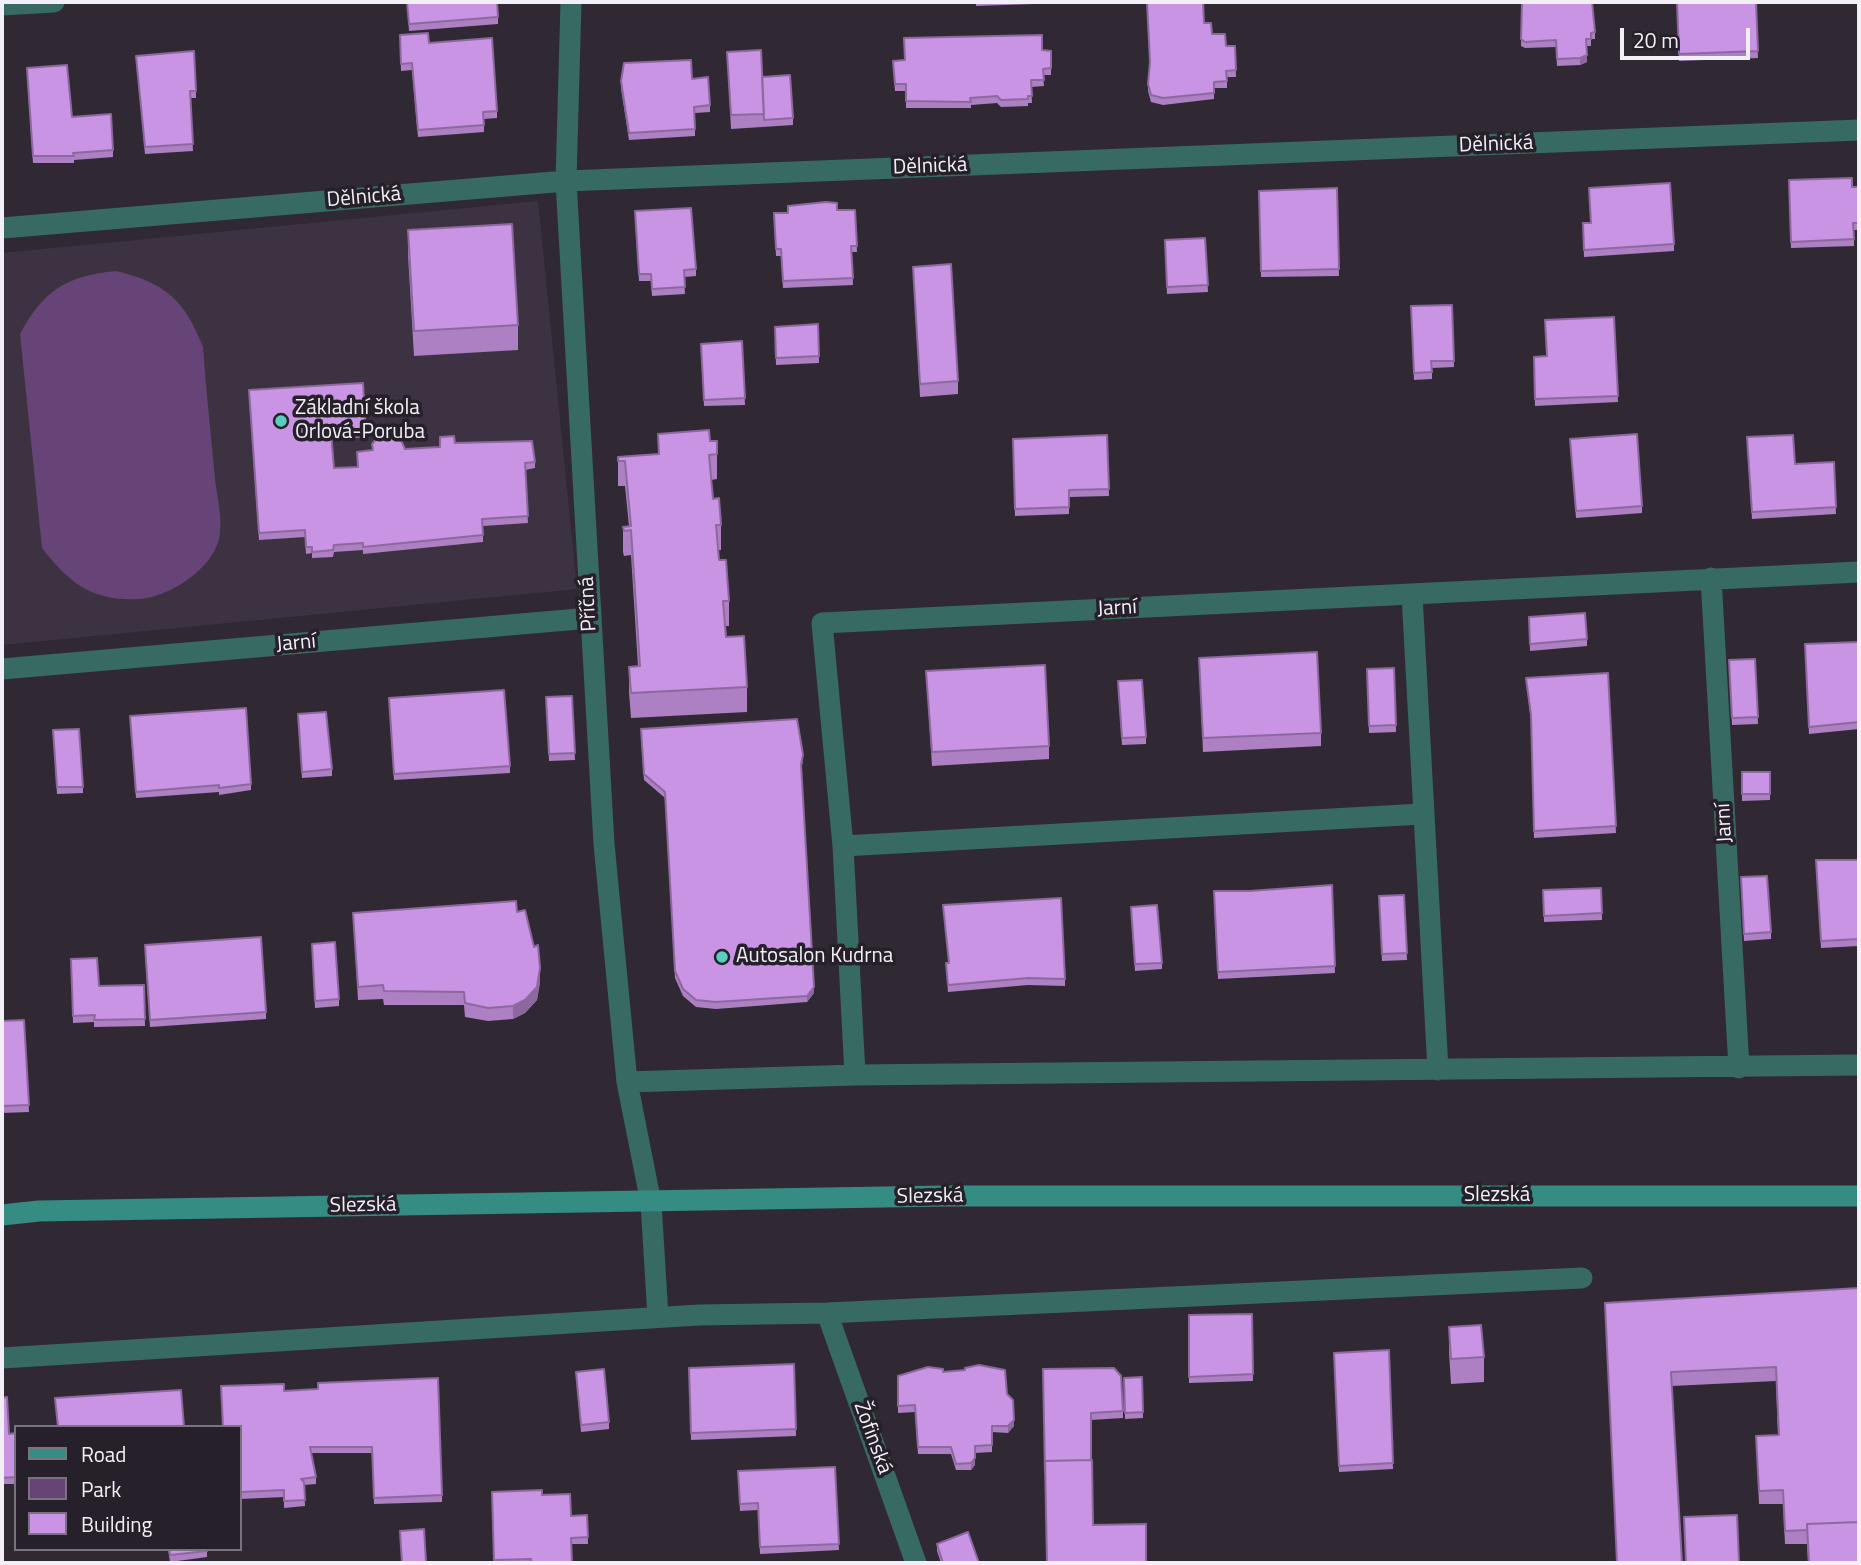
<!DOCTYPE html>
<html>
<head>
<meta charset="utf-8">
<style>
	body { margin:0 }
	#map { position:relative; width:1861px; height:1565px; overflow:hidden; background:#302934; font-family:"Titillium Web",sans-serif }
	canvas { display:block }
	.frame { position:absolute; inset:0; border:4px solid #f3eff6; pointer-events:none }
	.legend { position:absolute; left:14px; top:1425px; width:228px; height:126px; box-sizing:border-box; background:#26202a; border:2px solid #78737c; margin:0; padding:9px 12px; list-style:none; font-size:21px; color:#f3eff6 }
	.legend li { display:flex; align-items:center; gap:14px; height:35px }
	.legend b { width:35px; border:2px solid #78737c }
	.scale { position:absolute; left:1620px; top:28px; width:130px; height:32px; box-sizing:border-box; border:4px solid #f3eff6; border-top:0; padding-left:9px; font-size:21px; line-height:24px; white-space:nowrap; color:#f3eff6; -webkit-text-stroke:5px #26202a; paint-order:stroke }
</style>
</head>
<body>
<div id="map">
<canvas width="1861" height="1565"></canvas>
<div class="frame"></div>
<ul class="legend">
<li><b style="height:9px;background:#348c82"></b>Road</li>
<li><b style="height:19px;background:#674477"></b>Park</li>
<li><b style="height:19px;background:#c994e3"></b>Building</li>
</ul>
<div class="scale">20 m</div>
</div>
<script>
const g = document.querySelector('canvas').getContext('2d');
g.lineJoin = 'round';
function fillPath(path, color) { g.fillStyle = color; g.fill(path, 'evenodd'); }
function strokePath(path, color, width, dash) { g.strokeStyle = color; g.lineWidth = width; g.lineCap = dash ? 'butt' : 'round'; g.setLineDash(dash || []); g.stroke(path); }
function label(font, color, halo, rows, align = 'center') {
  g.font = font + ' "Titillium Web",sans-serif'; g.lineWidth = 7; g.setLineDash([]); g.textBaseline = 'middle'; g.strokeStyle = halo; g.fillStyle = color; for (const [text, x, y, turn = 0] of rows) {
    g.save(); g.translate(x, y); g.rotate((+turn || 0) * Math.PI / 180); g.textAlign = isNaN(turn) ? turn : align; if (halo) g.strokeText(text, 0, 0); g.fillText(text, 0, 0); g.restore();
  }
}
fillPath(new Path2D(`
	M538,201L577,589L2,645V253Z`), '#3d3242');
fillPath(new Path2D(`
	M116,271C165,283 184,299 203,347C206,391 211,435 215,479C217,496 222,516 220,532C218,566 170,597 140,599C93,602 69,583 42,548L20,334C44,290 66,276 116,271Z`), '#674477');
strokePath(new Path2D(`
	M571,2L566,181L604,844L627,1082L651,1203L658,1317
	M2,5L54,2
	M2,228L566,181L1859,130
	M1711,578L1739,1068
	M1412,595L1438,1070
	M2,669L590,618
	M843,846L1422,814
	M855,1075L843,846L822,623L1859,572
	M627,1082L855,1075L1859,1065
	M827,1313L916,1563
	M2,1358L699,1315L827,1313L1582,1278`), '#376a63', 21);
strokePath(new Path2D(`
	M2,1215L39,1211L945,1196H1859`), '#348c82', 21);
fillPath(new Path2D(`
	M407,2L498,17V24L409,31Z
	M976,2H1034V4L976,6Z
	M1522,2L1595,32V39H1591V46H1586L1587,62L1580,65L1557,66L1556,47L1525,48L1521,46Z
	M1677,2H1756L1758,58L1679,61Z
	M1204,23L1212,34L1226,46H1235L1236,77H1227V88H1214V99L1163,105L1151,102L1148,91V84Z
	M400,35L429,43L497,111V118L484,119V132L418,137L412,70L401,71Z
	M1042,50L1051,51V75H1043L1044,86L1031,87L1032,103H1028V106L1001,107L997,103L971,105V108H906V91H895L893,67L904,60Z
	M727,52L762,77L793,118V125L731,129Z
	M136,56L196,91V98H190L193,151L145,154Z
	M27,75L72,117L113,150V157L74,160V163H33Z
	M692,79L710,105V112L695,113V136L629,140L621,88V81Z
	M1789,180L1852,187H1859V230H1854V246L1791,248Z
	M1337,188L1339,276L1261,277L1259,191Z
	M855,210L857,252H852L853,285L783,288L781,256H776L774,213Z
	M635,218L696,269V276L684,277L685,294L652,296L651,281H639Z
	M1583,223L1674,244V251L1584,257Z
	M408,230L518,325V350L414,356L408,255Z
	M1205,238L1208,292L1167,294L1165,240Z
	M913,267L958,381V394L920,397Z
	M1452,305L1454,367L1432,368V379L1414,380L1411,306Z
	M1614,317L1618,402L1535,406L1534,357L1547,356Z
	M818,324L819,363L776,365L775,327Z
	M742,341L745,405L704,406L701,344Z
	M249,397L366,430V437L332,440L334,468L358,467L372,450V444L405,449L440,447L455,443L535,462V468L525,470L528,523L483,526V542L363,554V550L334,552L333,557L312,558V553L306,554L305,537L259,540Z
	M658,434L710,441H717V479L711,480L713,499L721,525V550H718L719,560L729,601V626H725L726,637L747,687V712L631,718L629,692V667L638,666L631,555L624,556L623,552V527L629,526L625,486H618V457L658,454Z
	M1107,435L1109,496L1069,497V514L1015,516L1013,439Z
	M1570,439L1642,506V513L1576,518Z
	M1747,444L1795,464L1834,462L1836,514L1752,519Z
	M1529,617L1587,639V646L1530,651Z
	M1859,642V729L1809,734L1805,644Z
	M1199,658L1321,733V746L1203,752Z
	M1755,659L1758,724L1732,725L1729,660Z
	M1394,668L1396,732L1369,733L1367,669Z
	M926,671L1049,746V759L932,766Z
	M1608,673L1616,833L1534,838L1531,722L1526,678Z
	M1118,687L1146,737V744L1122,745Z
	M572,696L575,760L549,761L546,697Z
	M389,705L510,766V773L394,780Z
	M298,721L332,769V776L302,778Z
	M130,723L251,784V790L219,795V792L136,798Z
	M53,730L83,787V793L57,794Z
	M641,736L803,761L801,770L814,993L807,1002L716,1009L696,1007L683,996L675,978L665,798L644,780Z
	M1742,772H1770V800L1742,801Z
	M1816,860H1859V946L1821,948Z
	M1741,877L1771,932V939L1744,941Z
	M1332,885L1335,973L1218,979L1214,898L1250,891Z
	M1601,888L1602,920L1544,922L1543,890Z
	M1404,895L1407,960L1382,961L1379,896Z
	M943,905L1065,979V986L1028,985L948,992L946,963H949Z
	M517,912L540,982L537,1000L525,1013L513,1019L488,1021L465,1017L464,1005H384L383,999L358,1000L353,913Z
	M1131,914L1162,963V969L1135,971Z
	M312,951L339,999V1006L315,1008Z
	M145,952L266,1012V1019L150,1027Z
	M71,959L99,986L144,985L145,1026L94,1027V1022L73,1023Z
	M24,1020L29,1112L2,1113V1021Z
	M1859,1288V1563H1808L1807,1544H1785L1783,1504H1759L1756,1436L1778,1435L1776,1381L1672,1386L1682,1563H1617L1605,1303Z
	M1252,1314L1253,1381L1189,1383V1315Z
	M1449,1327L1484,1357V1382L1451,1384L1449,1352Z
	M1389,1350L1393,1469L1339,1472L1334,1353Z
	M794,1364L796,1436L691,1440L689,1368Z
	M1043,1369L1123,1411V1418L1091,1420Z
	M576,1372L609,1422V1429L581,1432Z
	M943,1372L1007,1394L1014,1426L1008,1433L992,1432V1452L975,1453V1465L971,1470H956L951,1454H918L915,1412L898,1413V1376Z
	M1142,1377L1143,1418L1125,1419L1124,1378Z
	M318,1389L442,1495V1502L374,1504L372,1453H311L316,1477V1484L304,1485L305,1506L284,1508V1497L240,1499V1427L284,1391Z
	M2,1398L9,1434L16,1433V1484H2Z
	M835,1467L839,1550L760,1554L758,1510L740,1511L738,1471Z
	M492,1492L542,1495L571,1516L587,1515L588,1544H571L572,1563H494Z
	M937,1544L979,1563H941L937,1551Z
	M168,1549H207V1557L170,1562Z`), '#ad7fc3');
fillPath(new Path2D(`
	M1587,55V62L1580,65V58Z
	M540,968V982L537,1000L525,1013L513,1019V1006Z
	M814,987V993L807,1002V996Z
	M1014,1420V1426L1008,1433V1426Z
	M975,1458V1465L971,1470V1463Z`), '#8d689f');
const building = new Path2D(`
	M407,2H497L498,17L409,24Z
	M1147,2H1203L1204,23H1211L1212,34H1225L1226,46H1235L1236,70L1226,71L1227,81L1214,82V93L1163,98L1151,95L1148,84L1150,62Z
	M1522,2H1592L1595,32L1591,33V39H1586L1587,55L1580,58L1557,59L1556,40L1525,42L1521,39Z
	M1677,2H1756L1758,51L1679,54Z
	M428,33L429,43L492,38L497,111L483,112L484,125L418,130L412,63L401,64L400,35Z
	M1042,35V50L1051,51V68L1043,69L1044,80H1031L1032,96H1028V99L1001,100L997,96L970,98L971,102L906,101V84H895L893,61L905,60L904,38Z
	M761,50L764,114L731,115L727,52Z
	M194,51L196,91H190L193,144L145,147L136,56Z
	M691,60L692,79L708,77L710,105L694,107L695,129L629,133L621,81L624,63Z
	M67,65L72,117L111,114L113,150L73,153L74,156H33L27,68Z
	M790,75L793,118L764,120L762,77Z
	M1852,178V187H1859V223H1853L1854,239L1791,242L1789,180Z
	M1670,183L1674,244L1584,250L1583,223H1591L1589,188Z
	M1337,188L1339,269L1261,271L1259,191Z
	M826,202L837,203V210H855L857,246H851L853,278L783,281L781,249H776L774,213H788V206Z
	M691,208L696,269L684,270L685,287L652,289L651,274H639L635,211Z
	M512,224L518,325L414,331L408,230Z
	M1205,238L1208,285L1167,287L1165,240Z
	M951,264L958,381L920,384L913,267Z
	M1452,305L1454,361H1431L1432,372L1414,373L1411,306Z
	M1614,317L1618,396L1535,399L1534,357L1547,356L1545,320Z
	M818,324L819,356L776,358L775,327Z
	M742,341L745,398L704,400L701,344Z
	M363,383L366,430L331,433L334,468L358,467L357,452L373,450L372,444L377,438L399,436L405,449L440,447V437L454,436L455,443L532,441L535,462L525,463L528,516L482,519L483,535L363,547V543L334,545L333,550L312,552V547H306L305,530L259,533L249,390Z
	M709,430L710,441H717V454L709,455L713,499L719,498L721,525H716L719,560H726L729,601H723L726,637L744,636L747,687L631,693L629,667L640,666L631,530L624,531L623,527L631,526L625,461H618V457L659,454L658,434Z
	M1637,434L1642,506L1576,511L1570,439Z
	M1107,435L1109,489L1069,490V507L1015,509L1013,439Z
	M1793,435L1795,464L1834,462L1836,507L1752,512L1747,437Z
	M1585,613L1587,639L1530,644L1529,617Z
	M1859,642V722L1809,727L1805,644Z
	M1317,652L1321,733L1203,738L1199,658Z
	M1755,659L1758,717L1732,718L1729,660Z
	M1045,665L1049,746L932,752L926,671Z
	M1394,668L1396,725L1369,726L1367,669Z
	M1608,673L1616,826L1534,831L1531,715L1526,678Z
	M1142,680L1146,737L1122,738L1118,681Z
	M504,690L510,766L394,774L389,698Z
	M572,696L575,753L549,754L546,697Z
	M246,708L251,784L219,788V785L136,792L130,716Z
	M326,712L332,769L302,772L298,714Z
	M797,719L803,755L801,764L814,987L807,996L716,1002L696,1000L683,989L675,971L665,792L644,774L641,729Z
	M79,729L83,787H57L53,730Z
	M1742,772H1770V794H1742Z
	M1816,860H1859V939L1821,941Z
	M1767,876L1771,932L1744,934L1741,877Z
	M1332,885L1335,966L1218,972L1214,891H1250Z
	M1601,888L1602,913L1544,916L1543,890Z
	M1404,895L1407,953L1382,954L1379,896Z
	M1061,898L1065,979L1028,978L948,985L946,963H949L943,905Z
	M516,901L517,912L525,910L534,947L538,945L540,968L537,987L525,1000L513,1006L488,1008L465,1003L464,992L384,991L383,985L358,987L353,913Z
	M1157,905L1162,963L1135,964L1131,907Z
	M261,937L266,1012L150,1020L145,945Z
	M335,942L339,999L315,1001L312,944Z
	M97,958L99,986L144,985L145,1019L94,1020L95,1015L73,1016L71,959Z
	M24,1020L29,1105L2,1106V1021Z
	M1859,1288V1522L1807,1524V1530L1785,1531L1783,1490L1759,1491L1756,1436L1779,1435L1776,1367L1671,1372L1682,1563H1617L1605,1303Z
	M1252,1314L1253,1374L1189,1377V1315Z
	M1481,1325L1484,1357L1451,1359L1449,1327Z
	M1389,1350L1393,1463L1339,1466L1334,1353Z
	M794,1364L796,1429L691,1433L689,1368Z
	M979,1365L1005,1370L1007,1394L1013,1400L1014,1420L1008,1426H992V1445L975,1446V1458L971,1463L956,1464L951,1447H918L915,1405L898,1406V1376L928,1367L943,1369V1372L965,1370V1368Z
	M1114,1368L1121,1376L1123,1411L1091,1413V1460L1045,1461V1473L1043,1369Z
	M604,1369L609,1422L581,1425L576,1372Z
	M1142,1377L1143,1412L1125,1413L1124,1378Z
	M438,1378L442,1495L374,1498L372,1447H310L316,1477L301,1479L304,1482L305,1500L284,1501V1490L240,1492V1427H223L221,1386L284,1384V1391L318,1389V1383Z
	M181,1390L184,1427H58L55,1398Z
	M7,1397L9,1434L16,1433V1477L2,1478V1398Z
	M1092,1460L1093,1525L1146,1524V1563H1047L1045,1461Z
	M835,1467L839,1544L760,1547L758,1503L740,1504L738,1471Z
	M542,1490V1495L570,1494L571,1516L587,1515L588,1537L571,1538L572,1563H531V1559L494,1560L492,1492Z
	M1737,1515L1739,1563H1686L1684,1517Z
	M1859,1522V1563H1809L1807,1524Z
	M424,1529L426,1563H402L400,1531Z
	M968,1532L979,1563H943L937,1544Z
	M169,1549H207V1551L170,1555Z`);
fillPath(building, '#c994e3');
strokePath(building, '#8d689f', 2);
for (const [x, y, r, color] of [
	[281,421,7,"#58cec0"],
	[722,957,7,"#58cec0"]
]) { const dot = new Path2D(); dot.arc(x, y, r, 0, 2 * Math.PI); g.fillStyle = color; g.fill(dot); strokePath(dot, '#26202a', 2.5); }
label('21px', '#f3eff6', '#26202a', [
	["Dělnická",1496,145,-2],
	["Dělnická",930,167,-2],
	["Dělnická",364,198,-5],
	["Příčná",589,604,-93],
	["Jarní",1117,609,-3],
	["Jarní",296,644,-5],
	["Jarní",1725,823,-93],
	["Slezská",1497,1196],
	["Slezská",930,1197,-1],
	["Slezská",363,1206,-1],
	["Žofinská",872,1438,70]
]);
label('21px', '#f3eff6', '#26202a', [
	["Základní škola",295,409],
	["Orlová-Poruba",295,433],
	["Autosalon Kudrna",736,957]
], 'left');
</script>
</body>
</html>
